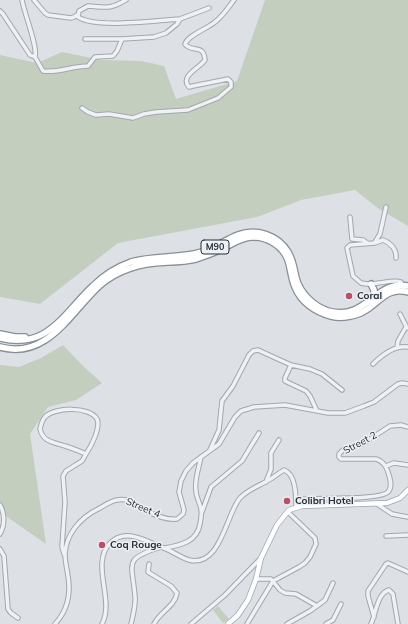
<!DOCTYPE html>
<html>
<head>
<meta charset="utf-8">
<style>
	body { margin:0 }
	canvas { display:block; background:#dde0e5 }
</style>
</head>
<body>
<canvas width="408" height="624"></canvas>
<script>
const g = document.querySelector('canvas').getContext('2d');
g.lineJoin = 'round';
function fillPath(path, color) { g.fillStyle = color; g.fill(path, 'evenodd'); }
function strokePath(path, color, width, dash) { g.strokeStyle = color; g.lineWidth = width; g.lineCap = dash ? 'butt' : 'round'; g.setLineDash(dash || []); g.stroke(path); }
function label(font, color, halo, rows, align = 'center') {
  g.font = font + ' Mulish,sans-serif'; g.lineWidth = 3; g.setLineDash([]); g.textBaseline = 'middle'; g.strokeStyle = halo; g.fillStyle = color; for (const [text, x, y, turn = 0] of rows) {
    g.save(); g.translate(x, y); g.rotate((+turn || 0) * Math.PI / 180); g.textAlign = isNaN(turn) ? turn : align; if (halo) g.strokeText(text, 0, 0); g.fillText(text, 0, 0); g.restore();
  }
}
fillPath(new Path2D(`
	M265,0H408V226L379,209L355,190L301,200L257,217L118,243L40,304L0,297V55L37,63L62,52L102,60L141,61L164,66L176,99L237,81Z
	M63,345L84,367L102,383L76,400L48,407L30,434L46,544L0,512V365L19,367L41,358Z
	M218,606L229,619L223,623L213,610Z`), '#c3cebf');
const minor = new Path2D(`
	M34,0L45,13L48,15L71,18L74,17L77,15
	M0,11L3,14L30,55L35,57C38,46 24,13 22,0
	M180,19L209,8
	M85,39H122L154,37L166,33L177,24L180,19C157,20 96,29 78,17L79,11L88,6C106,7 109,10 126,0
	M35,57L43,71C59,73 72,66 88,66L95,57L113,56L117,51L122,39
	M82,108L88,112L96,115L109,114L133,118L144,114L156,112L188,110L218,98L231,87V82L228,79L193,86L189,87C179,76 200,68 205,60C204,43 191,53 185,44C188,35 207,29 215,22C223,16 228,8 234,0
	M350,217L352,239L363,240L367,243
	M375,242L380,234L386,207
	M396,258C397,250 391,243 383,240L375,243L350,245L347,248L353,276L361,283C374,287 392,278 401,282
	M400,314L407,328
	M397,348L398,341L406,327
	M373,364C382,355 395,345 408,347
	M291,365L285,378V381L306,391L310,396L317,411
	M210,450L219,430L222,401L233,386L249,355L253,351L258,350L291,365L310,369L322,374L342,390
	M386,466L394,463L408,465
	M266,482L271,469V453L279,440
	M296,500C313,497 378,501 388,492C393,487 390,478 388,472C386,465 383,461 376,459H341L339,457V454L344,449L364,443L390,426L401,425L408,427
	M377,504L392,514L408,517
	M0,505C5,514 5,525 0,534
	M202,512L211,487L242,461L259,433
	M386,536L408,535
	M165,548C181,545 197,542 200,524C201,519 202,514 201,509C200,503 196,497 196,491C194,480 199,468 201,457
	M0,549L4,556L8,609L11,613L18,618
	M64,554L62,547L65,502L63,476L66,471L82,461L86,454C79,451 72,448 65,446C53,442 43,442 40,429C41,425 42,420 45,417C54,407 90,406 97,419C101,427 91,447 86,454
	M149,564L148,572L171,586L177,593C175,606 160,612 154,624
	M256,579H271L280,590L285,593L296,594L317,606L325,600L333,583
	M374,617L368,596V591L386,564L388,563L408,572
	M55,624C68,610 71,594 68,576C67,569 65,561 65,554C66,534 80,518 98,509C104,506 110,501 117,500C128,497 136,506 145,510C154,515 167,520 177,519L183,514L184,510L179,492L181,481L186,471L193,463L219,444L235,417L241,411L254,407L285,405L328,413H345L364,406L374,402L398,384L402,383L408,384
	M102,624C115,600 90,564 110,543C125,528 144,540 161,547
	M131,624C133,615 136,605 135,596C132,562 123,559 161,547C171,550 179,557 189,560C221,568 226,514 240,498C247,490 259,486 269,480C274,477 279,473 284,470C296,474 296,496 296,507
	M191,624L225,595L261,558
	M247,624L273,581L299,567L305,563L310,557L316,544L315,538L288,512
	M287,624L310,611L317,606
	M326,624L333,620L341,604
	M371,624C376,614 377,593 389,590L393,594L398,624`);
const major = new Path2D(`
	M228,624L238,615L248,600L256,579L261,558L277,525L289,510L302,506L387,503L400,498L408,490`);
const highway = new Path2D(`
	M371,284L374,290V297
	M0,334L15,337H25
	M0,338C48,350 63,314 93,286C104,275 117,267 131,262C152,256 173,258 194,254C210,251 223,241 238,235C256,228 278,235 288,252C293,260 294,269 296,278C300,293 313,306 328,311C367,322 375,279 408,286
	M0,347C47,360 70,313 99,286C108,278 119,272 131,268C152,260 174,264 196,259C205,256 213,253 222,249C232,244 241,237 252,237C267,236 283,246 288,260C291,269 291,278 295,287C301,302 315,312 331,316C342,319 357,316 366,310C380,301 389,286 408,292`);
strokePath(minor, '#a3a7ae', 5.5);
strokePath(major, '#9ea5af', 6);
strokePath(highway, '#868f99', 8);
strokePath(minor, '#eff1f4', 3.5);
strokePath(major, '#fff', 4.5);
strokePath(highway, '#fff', 5.5);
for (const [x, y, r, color] of [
	[349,296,4,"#bc4f65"],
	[287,501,4,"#bc4f65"],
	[102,545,4,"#bc4f65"]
]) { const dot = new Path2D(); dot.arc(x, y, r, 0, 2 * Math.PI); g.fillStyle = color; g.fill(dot); strokePath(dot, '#eceff3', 1.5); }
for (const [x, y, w] of [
	[215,247,28]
]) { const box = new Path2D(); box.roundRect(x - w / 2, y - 7, w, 14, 3); g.fillStyle = '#eceff3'; g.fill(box); strokePath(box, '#282f39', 1); }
label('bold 9px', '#282f39', null, [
	["M90",215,247]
]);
label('bold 10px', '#282f39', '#eceff3', [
	["Coral",357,296],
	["Colibri Hotel",295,501],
	["Coq Rouge",110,545]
], 'left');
label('10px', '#282f39', '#eceff3', [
	["Street 2",360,443,-28],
	["Street 4",143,508,23]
]);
</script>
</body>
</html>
